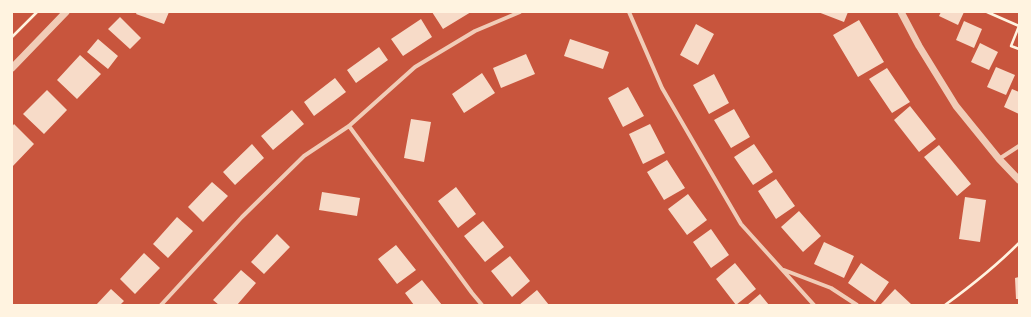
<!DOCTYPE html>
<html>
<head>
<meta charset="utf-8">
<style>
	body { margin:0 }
	#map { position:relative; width:1031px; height:317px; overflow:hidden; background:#c8553d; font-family:"Space Grotesk",sans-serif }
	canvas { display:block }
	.frame { position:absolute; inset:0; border:13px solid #fff3e0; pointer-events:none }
</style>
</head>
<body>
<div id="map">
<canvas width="1031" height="317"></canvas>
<div class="frame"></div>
</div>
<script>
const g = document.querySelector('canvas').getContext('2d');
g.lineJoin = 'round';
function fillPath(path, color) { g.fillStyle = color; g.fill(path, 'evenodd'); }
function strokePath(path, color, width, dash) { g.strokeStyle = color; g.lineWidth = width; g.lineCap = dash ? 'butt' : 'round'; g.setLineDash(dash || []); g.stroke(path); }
fillPath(new Path2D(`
	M137,12H169L164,24L136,14Z
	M432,12H471L443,29Z
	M818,12H848L844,22Z
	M941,12H964L958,25L939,16Z
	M120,17L141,38L130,49L108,29Z
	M421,19L432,37L403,56L391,39Z
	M859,20L884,62L858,77L833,35Z
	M964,21L982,29L974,48L956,40Z
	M696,24L714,34L698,65L680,55Z
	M98,39L118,56L108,69L87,52Z
	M570,39L609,52L603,69L564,56Z
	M980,43L998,52L989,70L971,62Z
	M379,47L388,60L356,83L347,70Z
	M526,54L535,74L501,88L493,68Z
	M80,55L101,74L77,99L57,80Z
	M996,67L1015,75L1006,95L987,87Z
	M887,68L910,102L892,113L869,79Z
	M482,73L495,93L464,113L452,94Z
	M714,74L729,103L709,114L693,85Z
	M335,78L346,92L314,116L304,102Z
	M628,87L644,116L623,127L608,98Z
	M1012,89L1019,92V114L1004,107Z
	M47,90L67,110L44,134L23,114Z
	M910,106L936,139L919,152L894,120Z
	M734,109L750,137L731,148L714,120Z
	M292,110L304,124L273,150L261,136Z
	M411,119L431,122L424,162L404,158Z
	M14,124L34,144L12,167V127Z
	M650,124L665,153L643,164L629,134Z
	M252,144L264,158L235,185L223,172Z
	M754,144L773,172L753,185L734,157Z
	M939,145L971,184L957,196L924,157Z
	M667,160L685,188L664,200L647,172Z
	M776,179L795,206L776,219L758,191Z
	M212,182L228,196L203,222L188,207Z
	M456,187L476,214L458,228L438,201Z
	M322,192L360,198L357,216L319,210Z
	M688,194L707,220L687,235L668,209Z
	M965,197L986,200L980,242L959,239Z
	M799,211L821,236L803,252L781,227Z
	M177,217L193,231L168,258L153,244Z
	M483,221L504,247L485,262L464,236Z
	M711,229L729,255L711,268L693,242Z
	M277,234L290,247L264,274L251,262Z
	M824,242L854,256L844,278L814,264Z
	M396,245L416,270L397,284L378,259Z
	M144,253L160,268L135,294L120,279Z
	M510,256L530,281L512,297L491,271Z
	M735,263L756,289L736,305L716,279Z
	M861,263L889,282L875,302L848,283Z
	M241,270L256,283L237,305H219L213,300Z
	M1019,277V299H1016L1015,278Z
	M422,280L442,305H414L405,293Z
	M111,289L124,301L120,305H96Z
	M895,289L912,305H880Z
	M537,290L549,305H519Z
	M760,294L769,305H747Z`), '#f7dbc8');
strokePath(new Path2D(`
	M987,12L1019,26L1011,46L1019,49
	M12,37L37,12
	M945,305C971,286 996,266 1019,243`), '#fff3e0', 2.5);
strokePath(new Path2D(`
	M629,12L662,88L741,224L814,305
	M349,126L472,293L482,305
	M999,159L1019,146
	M784,270L831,288L857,305
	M161,305L242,217L304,156L349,126L415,67L475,31L520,12`), '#f1ccb7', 4);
strokePath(new Path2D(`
	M901,12L919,46L956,106L999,159L1019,180
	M12,68L66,12`), '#f1ccb7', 7);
</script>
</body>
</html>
